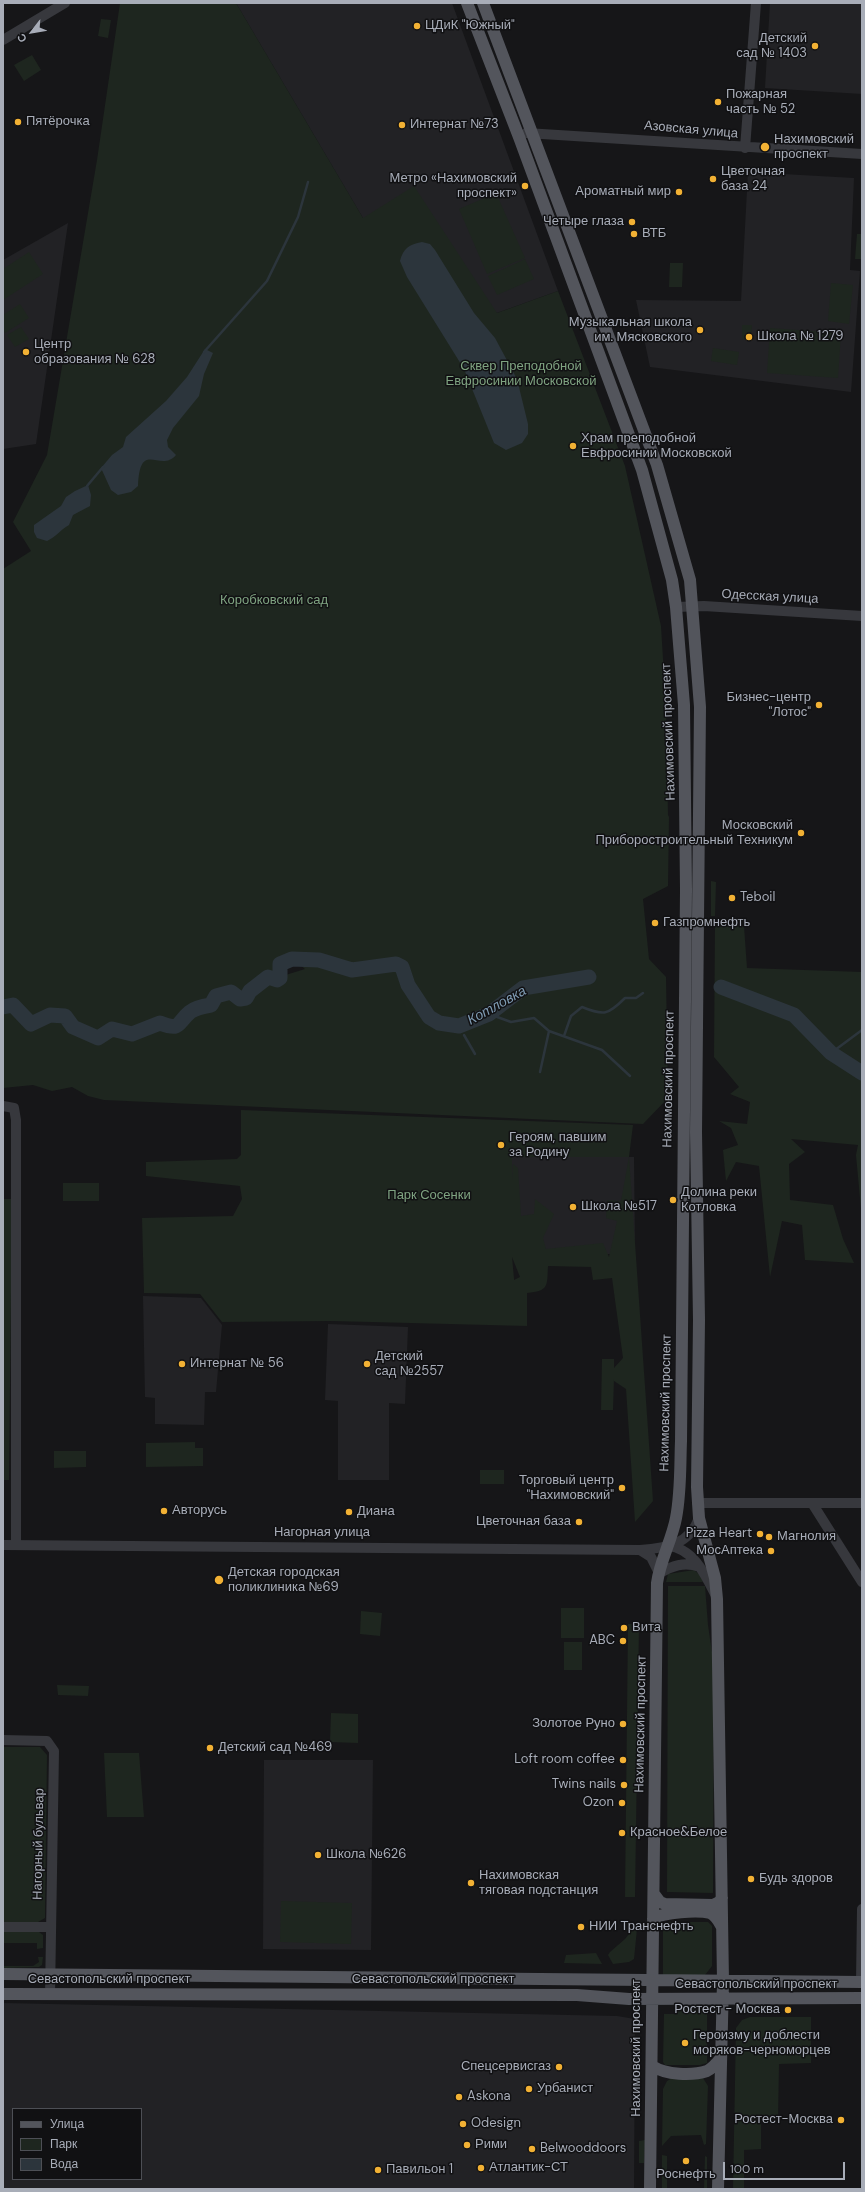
<!DOCTYPE html>
<html>
<head>
<meta charset="utf-8">
<style>
	body { margin:0 }
	#map { position:relative; width:865px; height:2192px; overflow:hidden; background:#161618; font-family:"DM Sans",sans-serif }
	canvas { display:block }
	.frame { position:absolute; inset:0; border:4px solid #a8adb8; pointer-events:none }
	.legend { position:absolute; left:12px; top:2108px; width:130px; height:72px; box-sizing:border-box; background:#111113; border:1px solid #4d4f55; margin:0; padding:5px 7px; list-style:none; font-size:12px; color:#a8adb8 }
	.legend li { display:flex; align-items:center; gap:8px; height:20px }
	.legend b { width:20px; border:1px solid #4d4f55 }
	.north { position:absolute; left:12px; top:12px; width:40px; height:40px; -webkit-text-stroke:3px #111113; paint-order:stroke; rotate:239deg; font-size:11px; font-weight:700; line-height:16px; text-align:center; color:#a8adb8 }
	.north::after { content:''; display:block; margin:auto; width:14px; height:18px; background:#a8adb8; clip-path:polygon(50% 0,100% 100%,50% 72%,0 100%) }
	.scale { position:absolute; left:723px; top:2162px; width:122px; height:18px; box-sizing:border-box; border:2px solid #a8adb8; border-top:0; padding-left:5px; font-size:12px; line-height:14px; white-space:nowrap; color:#a8adb8; -webkit-text-stroke:3px #111113; paint-order:stroke }
</style>
</head>
<body>
<div id="map">
<canvas width="865" height="2192"></canvas>
<div class="frame"></div>
<ul class="legend">
<li><b style="height:5px;background:#53555c"></b>Улица</li>
<li><b style="height:11px;background:#1e261f"></b>Парк</li>
<li><b style="height:11px;background:#2c353c"></b>Вода</li>
</ul>
<div class="north">С</div>
<div class="scale">100 m</div>
</div>
<script>
const g = document.querySelector('canvas').getContext('2d');
g.lineJoin = 'round';
function fillPath(path, color) { g.fillStyle = color; g.fill(path, 'evenodd'); }
function strokePath(path, color, width, dash) { g.strokeStyle = color; g.lineWidth = width; g.lineCap = dash ? 'butt' : 'round'; g.setLineDash(dash || []); g.stroke(path); }
function label(font, color, halo, rows, align = 'center') {
  g.font = font + ' "DM Sans",sans-serif'; g.lineWidth = 3; g.setLineDash([]); g.textBaseline = 'middle'; g.strokeStyle = halo; g.fillStyle = color; for (const [text, x, y, turn = 0] of rows) {
    g.save(); g.translate(x, y); g.rotate((+turn || 0) * Math.PI / 180); g.textAlign = isNaN(turn) ? turn : align; if (halo) g.strokeText(text, 0, 0); g.fillText(text, 0, 0); g.restore();
  }
}
fillPath(new Path2D(`
	M236,3H452L558,291L497,313L363,218Z
	M770,3H862V94L765,88Z
	M748,172L854,178L850,270L860,271L851,392L650,367L636,300L741,301Z
	M68,223L36,444L3,449V260Z
	M512,1157H634L635,1254H512Z
	M143,1296L201,1298L222,1325L216,1392H205L204,1425L155,1424V1398L145,1397Z
	M328,1324L408,1327L405,1404L389,1403V1480H338V1401L325,1400Z
	M264,1760H373L371,1950L263,1949Z
	M3,2003L617,2016L635,2019L634,2189H3ZM13,2109H141V2179H13Z`), '#222225');
fillPath(new Path2D(`
	M120,3H236L363,218L414,186L497,313L558,291L625,466L661,626L666,708L668,815L669,817L668,886L643,899L649,959L666,977L668,1098L643,1124L104,1100L88,1096L72,1087L52,1091L33,1085L3,1088V569L31,551L13,522L47,455L97,160ZM292,958L305,969L279,977V963Z
	M101,19L111,20L108,38L98,36Z
	M32,55L41,70L24,81L14,65Z
	M496,193L525,258L487,274L459,209Z
	M857,234H862V259H855Z
	M29,252L43,274L3,300V269Z
	M525,259L534,279L497,295L488,276Z
	M670,263H683L682,287H669Z
	M831,283L853,285L849,324L828,321Z
	M20,304L29,318L5,333L3,329V315Z
	M742,325H752L751,340L742,339Z
	M21,327L29,339L15,347L7,335Z
	M770,328L841,333L838,378L767,373Z
	M713,348L739,352L737,365L711,361Z
	M711,881L716,882L715,916H711Z
	M715,923L744,926L747,968L862,972V1220L856,1155L858,1145L791,1139L805,1152L789,1164L790,1200L833,1205L843,1239L854,1263L805,1260L802,1225L782,1221L770,1277L759,1166L736,1162L726,1181L723,1150L738,1145L731,1128L719,1121L747,1124L750,1102L730,1094L739,1087L714,1057Z
	M241,1110L633,1125L629,1157L653,1501L635,1522L626,1389L614,1381V1378L613,1410H601L602,1359H614V1368L623,1358L612,1278L593,1280L591,1267L548,1266C547,1286 549,1291 527,1293V1326L332,1321L222,1322L200,1294L144,1293L142,1218L233,1216L242,1199L240,1186L146,1176V1162L237,1159L241,1155ZM512,1157H629L621,1201L607,1200L606,1218L617,1221L609,1257L603,1243L546,1249L543,1238L554,1214L535,1199L534,1214L521,1216L518,1168L513,1164L512,1180ZM512,1257L520,1277L514,1280V1279Z
	M63,1183H99V1201H63Z
	M3,1199H12L9,1480H3Z
	M195,1442V1448H203V1466L146,1467V1443Z
	M54,1451H86V1467L54,1468Z
	M480,1470H504V1484H480Z
	M694,1570L701,1576L703,1582H666L668,1574Z
	M668,1586H705L708,1625L714,1666L713,1893L667,1892Z
	M561,1608H584V1638H561Z
	M361,1611L382,1613L380,1636L360,1634Z
	M628,1624H639L635,1897H625Z
	M564,1642H582V1670H564Z
	M57,1685L89,1686L88,1696L58,1695Z
	M331,1713L358,1714V1743L330,1742Z
	M3,1747H40L47,1755L45,1918L38,1922H3Z
	M104,1753H139L144,1817H107Z
	M281,1901L352,1903L351,1944L280,1942Z
	M668,1922H708L712,1926V1966L705,1975L663,1977V1929Z
	M633,1929H637L634,1959L629,1962L613,1964L608,1955L610,1952L625,1939Z
	M3,1932H39L43,1935V1948L37,1949V1943H3Z
	M596,1953L602,1964L564,1963L566,1955Z
	M38,1957H43L42,1965L39,1967L3,1968V1966H33L39,1962Z
	M675,2009H705L707,2013V2063L700,2065H665L663,2062L664,2014H675Z
	M750,2017H811V2063L779,2064L778,2119L761,2120V2149L744,2150V2189H733L736,2028L742,2020Z
	M674,2077L703,2078L708,2086L706,2144L704,2145L701,2135L671,2136L662,2146L663,2089L667,2081Z
	M645,2140L644,2163H639V2141Z
	M662,2155L667,2156V2189H662Z
	M705,2156L707,2157V2189H704Z`), '#1e261f');
fillPath(new Path2D(`
	M422,242L430,244L435,250L474,313L495,338L517,379L528,424V434L522,443L506,450L494,443L464,369L407,277L400,261C403,249 409,244 422,242Z
	M205,349L213,353L204,374L199,396L173,428L167,440L168,447L176,455C160,474 140,438 138,486L131,492L118,495L111,490L101,468L112,455L123,447L126,437L166,401L187,377Z
	M88,485L91,495L90,506L73,515L69,525C60,530 56,537 47,541L37,538L34,532V525L61,506L66,497L75,491Z`), '#2c353c');
strokePath(new Path2D(`
	M204,352L267,281L298,217L308,182
	M87,486L103,467
	M489,1014L511,1022L534,1018L549,1031L602,1050L630,1076
	M459,1026L461,1030
	M464,1035L475,1054
	M564,1036L571,1016L582,1007C604,1016 608,1015 625,998H636L643,993
	M831,1053L862,1030
	M540,1072L549,1031`), '#2c353c', 2.5);
strokePath(new Path2D(`
	M721,987L794,1015L831,1053L862,1073
	M3,1007L13,1005L31,1024L50,1015L65,1016L73,1027L98,1038L112,1029L132,1034L160,1023C181,1031 176,1024 190,1012C195,1008 205,1006 211,1005L216,996L231,992L240,999L246,998L250,991L268,977L277,980L280,978V964L292,959L319,960L352,970L396,964L402,967L408,985L429,1017L439,1023L459,1026L489,1014L523,988L589,977`), '#2c353c', 15);
strokePath(new Path2D(`
	M3,40L65,3
	M526,133L862,154
	M745,148L756,3
	M676,607L704,606L862,616
	M3,1106L14,1108L16,1120V1545
	M697,1503H862
	M812,1503L862,1582
	M3,1545L640,1550C667,1548 689,1545 699,1518
	M668,1546C693,1548 705,1574 715,1594
	M640,1550L651,1557L658,1571
	M658,1574C672,1566 684,1561 700,1567
	M3,1740L47,1741L54,1751L50,1994
	M3,1927H51
	M861,1982L862,1909`), '#37383d', 10);
strokePath(new Path2D(`
	M467,3L519,137L642,470L672,580L676,607L684,705L686,890L681,1441C680,1466 681,1492 676,1518C672,1540 660,1560 657,1583L650,2189
	M483,3L657,465L690,580L700,707L696,1132L699,1320L697,1487L699,1518L715,1578L717,1599L723,1981L718,2189
	M654,1894L660,1902L665,1904L713,1905L719,1902L722,1898
	M653,1919C663,1912 698,1910 710,1913C716,1915 719,1922 722,1927
	M3,1974C289,1976 576,1980 862,1982
	M3,1994L577,1995L629,1999L862,1998
	M652,2066C666,2075 692,2076 707,2071C713,2068 717,2063 721,2058`), '#53555c', 12);
for (const [x, y, r, color] of [
	[417,26,4,"#f2b134"],
	[815,46,4,"#f2b134"],
	[718,102,4,"#f2b134"],
	[18,122,4,"#f2b134"],
	[402,125,4,"#f2b134"],
	[765,147,5,"#f2b134"],
	[713,179,4,"#f2b134"],
	[525,186,4,"#f2b134"],
	[679,192,4,"#f2b134"],
	[632,222,4,"#f2b134"],
	[634,234,4,"#f2b134"],
	[700,330,4,"#f2b134"],
	[749,337,4,"#f2b134"],
	[26,352,4,"#f2b134"],
	[573,446,4,"#f2b134"],
	[819,705,4,"#f2b134"],
	[801,833,4,"#f2b134"],
	[732,898,4,"#f2b134"],
	[655,923,4,"#f2b134"],
	[501,1145,4,"#f2b134"],
	[673,1200,4,"#f2b134"],
	[573,1207,4,"#f2b134"],
	[182,1364,4,"#f2b134"],
	[367,1364,4,"#f2b134"],
	[622,1488,4,"#f2b134"],
	[164,1511,4,"#f2b134"],
	[349,1512,4,"#f2b134"],
	[579,1522,4,"#f2b134"],
	[760,1534,4,"#f2b134"],
	[769,1537,4,"#f2b134"],
	[771,1551,4,"#f2b134"],
	[219,1580,5,"#f2b134"],
	[624,1628,4,"#f2b134"],
	[623,1641,4,"#f2b134"],
	[623,1724,4,"#f2b134"],
	[210,1748,4,"#f2b134"],
	[623,1760,4,"#f2b134"],
	[624,1785,4,"#f2b134"],
	[622,1803,4,"#f2b134"],
	[622,1833,4,"#f2b134"],
	[318,1855,4,"#f2b134"],
	[751,1879,4,"#f2b134"],
	[471,1883,4,"#f2b134"],
	[581,1927,4,"#f2b134"],
	[788,2010,4,"#f2b134"],
	[685,2043,4,"#f2b134"],
	[559,2067,4,"#f2b134"],
	[529,2089,4,"#f2b134"],
	[459,2097,4,"#f2b134"],
	[841,2120,4,"#f2b134"],
	[463,2124,4,"#f2b134"],
	[467,2145,4,"#f2b134"],
	[532,2149,4,"#f2b134"],
	[686,2161,4,"#f2b134"],
	[481,2168,4,"#f2b134"],
	[378,2170,4,"#f2b134"]
]) { const dot = new Path2D(); dot.arc(x, y, r, 0, 2 * Math.PI); g.fillStyle = color; g.fill(dot); strokePath(dot, '#111113', 1.5); }
label('13px', '#a8adb8', '#111113', [
	["ЦДиК \"Южный\"",425,26],
	["Детский",807,39,"right"],
	["сад № 1403",807,54,"right"],
	["Пожарная",726,95],
	["часть № 52",726,110],
	["Пятёрочка",26,122],
	["Интернат №73",410,125],
	["Нахимовский",774,140],
	["проспект",774,155],
	["Цветочная",721,172],
	["база 24",721,187],
	["Метро «Нахимовский",517,179,"right"],
	["проспект»",517,194,"right"],
	["Ароматный мир",671,192,"right"],
	["Четыре глаза",624,222,"right"],
	["ВТБ",642,234],
	["Музыкальная школа",692,323,"right"],
	["им. Мясковского",692,338,"right"],
	["Школа № 1279",757,337],
	["Центр",34,345],
	["образования № 628",34,360],
	["Храм преподобной",581,439],
	["Евфросинии Московской",581,454],
	["Бизнес-центр",811,698,"right"],
	["\"Лотос\"",811,713,"right"],
	["Московский",793,826,"right"],
	["Приборостроительный Техникум",793,841,"right"],
	["Teboil",740,898],
	["Газпромнефть",663,923],
	["Героям, павшим",509,1138],
	["за Родину",509,1153],
	["Долина реки",681,1193],
	["Котловка",681,1208],
	["Школа №517",581,1207],
	["Детский",375,1357],
	["сад №2557",375,1372],
	["Интернат № 56",190,1364],
	["Торговый центр",614,1481,"right"],
	["\"Нахимовский\"",614,1496,"right"],
	["Авторусь",172,1511],
	["Диана",357,1512],
	["Цветочная база",571,1522,"right"],
	["Pizza Heart",752,1534,"right"],
	["Магнолия",777,1537],
	["МосАптека",763,1551,"right"],
	["Детская городская",228,1573],
	["поликлиника №69",228,1588],
	["Вита",632,1628],
	["ABC",615,1641,"right"],
	["Золотое Руно",615,1724,"right"],
	["Детский сад №469",218,1748],
	["Loft room coffee",615,1760,"right"],
	["Twins nails",616,1785,"right"],
	["Ozon",614,1803,"right"],
	["Красное&Белое",630,1833],
	["Школа №626",326,1855],
	["Нахимовская",479,1876],
	["тяговая подстанция",479,1891],
	["Будь здоров",759,1879],
	["НИИ Транснефть",589,1927],
	["Ростест - Москва",780,2010,"right"],
	["Героизму и доблести",693,2036],
	["моряков-черноморцев",693,2051],
	["Спецсервисгаз",551,2067,"right"],
	["Урбанист",537,2089],
	["Askona",467,2097],
	["Ростест-Москва",833,2120,"right"],
	["Odesign",471,2124],
	["Рими",475,2145],
	["Belwooddoors",540,2149],
	["Атлантик-СТ",489,2168],
	["Павильон 1",386,2170],
	["Роснефть",686,2175,"center"]
], 'left');
label('13px', '#a8adb8', '#111113', [
	["Азовская улица",691,130,5],
	["Одесская улица",770,597,3],
	["Нахимовский проспект",669,732,-92],
	["Нахимовский проспект",669,1079,-89],
	["Нахимовский проспект",666,1403,-89],
	["Нагорная улица",322,1533],
	["Нахимовский проспект",641,1724,-89],
	["Нагорный бульвар",39,1844,-89],
	["Севастопольский проспект",109,1980],
	["Севастопольский проспект",433,1980],
	["Севастопольский проспект",756,1985],
	["Нахимовский проспект",637,2048,-90]
]);
label('13px', '#7fa381', '#111113', [
	["Сквер Преподобной",521,367],
	["Евфросинии Московской",521,382],
	["Коробковский сад",274,601],
	["Парк Сосенки",429,1196]
]);
label('italic 14px', '#7f9bb3', '#111113', [
	["Котловка",497,1006,-29]
]);
</script>
</body>
</html>
